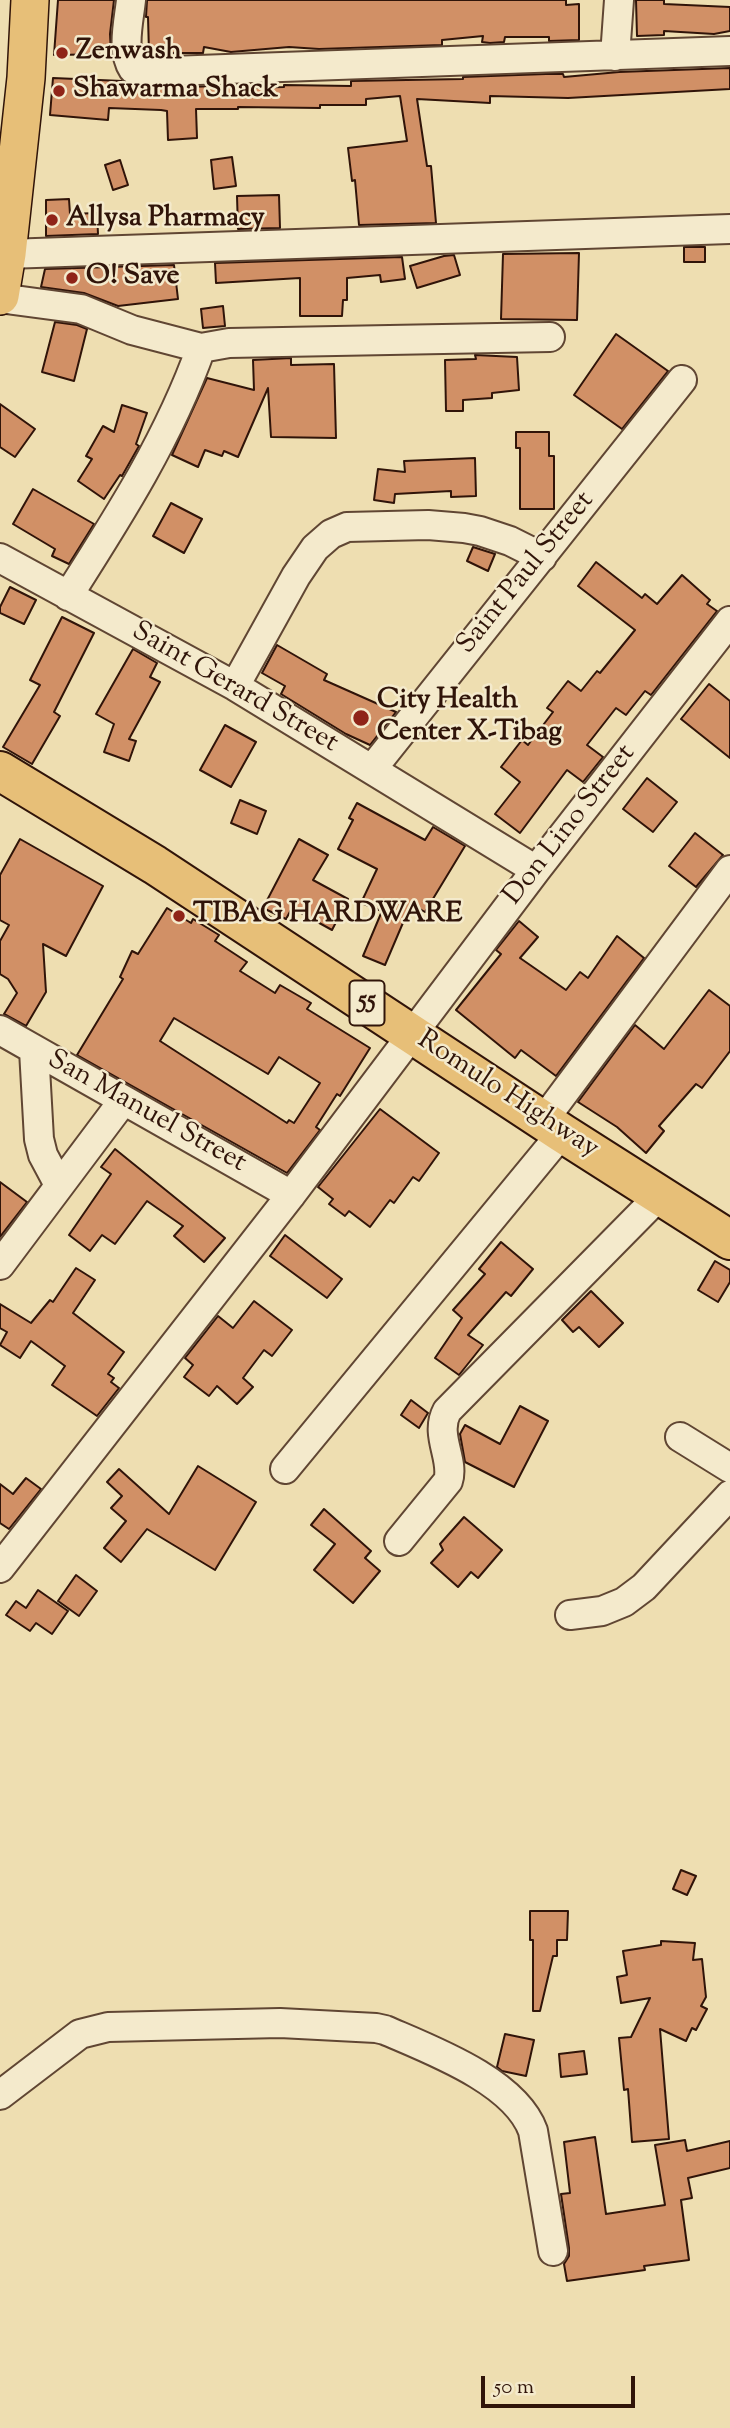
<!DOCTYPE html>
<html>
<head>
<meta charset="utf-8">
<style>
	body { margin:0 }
	#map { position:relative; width:730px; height:2428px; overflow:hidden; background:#eedeb1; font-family:"Sorts Mill Goudy",serif }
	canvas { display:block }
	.scale { position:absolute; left:481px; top:2376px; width:154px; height:32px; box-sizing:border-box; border:4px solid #301409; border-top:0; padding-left:9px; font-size:21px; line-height:24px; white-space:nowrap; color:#301409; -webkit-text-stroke:5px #f4eacc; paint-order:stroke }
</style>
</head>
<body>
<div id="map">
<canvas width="730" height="2428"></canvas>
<div class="scale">50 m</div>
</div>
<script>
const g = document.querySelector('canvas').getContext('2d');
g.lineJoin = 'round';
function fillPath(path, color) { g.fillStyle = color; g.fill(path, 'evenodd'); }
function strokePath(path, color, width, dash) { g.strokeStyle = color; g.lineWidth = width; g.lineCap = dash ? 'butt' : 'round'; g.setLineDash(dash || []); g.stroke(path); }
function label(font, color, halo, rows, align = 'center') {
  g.font = font + ' "Sorts Mill Goudy",serif'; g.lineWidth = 5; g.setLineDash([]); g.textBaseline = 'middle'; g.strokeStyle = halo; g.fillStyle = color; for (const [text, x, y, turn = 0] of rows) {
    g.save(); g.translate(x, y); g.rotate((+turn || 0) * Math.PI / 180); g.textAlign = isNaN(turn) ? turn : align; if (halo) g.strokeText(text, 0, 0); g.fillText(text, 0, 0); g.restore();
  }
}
const building = new Path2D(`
	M58,0H114L110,34L111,54L54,55Z
	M147,0H566V5L579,4V40L549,41V37H505L504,42L490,43L482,42L483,36L442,40V45L319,49L289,47L231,52L204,47L203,53H149L148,17H146Z
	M636,0H664V4L730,7V31L714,34L664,31V35L637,36Z
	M730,68V89L568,98L490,96V103L417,99L427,166H431L436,223L359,225L355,180L352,181L348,148L407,141L400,96L366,99V105H320V108L238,107V109H196L197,138L168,140L167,111L161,110L109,108L108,120L50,115L53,78L122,81L143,89L238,85V88L284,87V85L351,86V81L463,79V77L546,74H563L564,77L619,72Z
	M232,157L236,186L214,189L211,160Z
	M120,160L128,185L113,190L105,165Z
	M279,195L280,228L238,229L237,196Z
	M69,199L70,214L97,213L98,234L46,236V200Z
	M684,247H705V262H684Z
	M579,253L577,320L501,319L503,254Z
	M454,255L460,275L417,288L410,266L444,256Z
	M402,257L405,279L381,282L380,275L347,278V300H343L342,316H300V278L216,283L215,263Z
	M174,265L178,299L118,306L84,293L41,287L45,269Z
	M223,306L225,326L203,328L201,309Z
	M55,322L77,325L87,329L74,381L42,372Z
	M616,334L668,371L622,429L574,395Z
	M475,355L517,357L519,390L492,393V398L463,400V411H446L445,360L476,359Z
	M291,358V365L334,364L336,438L271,437L268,388L238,457L224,451L222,456L205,450L198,467L172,455L207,378L254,390L253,360Z
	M0,404L35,429L15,457L0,447Z
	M122,405L147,413L136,444L139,446L122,476L120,475L104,499L78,481L92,459L86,456L103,426L114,432Z
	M516,432H549V456H554V509H520V448H516Z
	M475,458L476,496L451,497V491L395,494L394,503L374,500L378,469L405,472L404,461Z
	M33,489L94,524L69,564L52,556L55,549L13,524Z
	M171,503L202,519L184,553L153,536Z
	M473,547L495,554L488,571L467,561Z
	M596,562L642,598L645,594L657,604L682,575L710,600L707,604L717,611L651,695L645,691L626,715L616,708L587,745L603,757L583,782L567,770L520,833L495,814L520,782L501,767L522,740L528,745L553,712L547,708L568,681L581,691L597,671L600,673L635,630L578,586Z
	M10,587L36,600L24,624L0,613V607Z
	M62,617L94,633L54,712L60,716L32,764L3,747L40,685L30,680Z
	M277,645L327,674L324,680L396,712L370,745L346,734L281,694L285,686L262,673Z
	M133,649L157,663L150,677L160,682L129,739L136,741L129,761L104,752L114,724L96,714Z
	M709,684L730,701V758L681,719Z
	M225,725L256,742L231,787L200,770Z
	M647,778L677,802L653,832L623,809Z
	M240,800L266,811L257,834L231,823Z
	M357,803L425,840L433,827L465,846L425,912L411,904L385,965L363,956L382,911L361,903L377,869L338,849L353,820L349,818Z
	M695,833L723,855L696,887L669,866Z
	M20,839L103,886L66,956L43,944L46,992L26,1026L4,1014L17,993L8,979L0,974V941L9,925L0,920V875Z
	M299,839L328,855L313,880L348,899L332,930L292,908L286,919L263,908Z
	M167,908L191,923L193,919L219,935L215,941L247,962L240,971L275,993L280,985L311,1003L307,1009L370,1048L340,1096L337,1094L316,1127L320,1130L287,1173L77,1055L123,979L120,977L132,951L138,954ZM174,1018L268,1074L279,1057L320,1083L294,1123L289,1120L287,1123L160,1041Z
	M519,921L538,937L520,958L566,990L580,972L588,978L617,936L644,958L556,1076L521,1050L515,1058L456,1010L501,954L496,950Z
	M709,990L730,1006V1051L702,1088L696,1084L659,1126L664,1131L646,1153L617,1127L578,1102L635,1025L664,1049Z
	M380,1109L439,1153L419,1181L413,1177L394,1203L390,1200L370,1227L349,1211L345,1216L329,1204L333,1199L318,1187Z
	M115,1149L225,1238L204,1262L174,1236L183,1226L147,1201L115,1244L102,1235L90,1251L69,1235L111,1174L101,1167Z
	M0,1182L27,1202L0,1237Z
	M285,1235L342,1279L327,1298L270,1256Z
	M501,1242L533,1269L511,1296L506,1292L468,1335L483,1345L459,1375L435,1358L462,1318L453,1310L485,1274L479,1269Z
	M715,1261L730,1270V1282L718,1302L698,1290Z
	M76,1268L95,1280L73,1313L124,1352L108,1374L114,1378L111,1382L119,1388L97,1416L52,1385L65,1366L31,1341L20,1358L0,1345L7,1332L0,1328V1304L31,1323L50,1300L53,1302Z
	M591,1291L623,1323L599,1347L579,1327L573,1332L562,1320Z
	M254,1301L292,1330L272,1356L264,1350L243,1378L253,1387L237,1404L217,1386L209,1396L184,1377L193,1365L185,1358L218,1316L233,1328Z
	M411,1400L428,1413L419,1428L401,1415Z
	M520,1406L548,1421L514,1487L465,1462L460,1434L465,1425L500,1444Z
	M198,1466L256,1502L215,1570L147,1529L121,1562L104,1548L126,1521L111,1508L122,1496L107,1482L119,1469L169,1514Z
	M26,1478L41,1489L9,1529L0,1523V1484L13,1494Z
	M324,1509L371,1551L365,1558L380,1571L353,1603L314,1570L335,1544L311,1525Z
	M464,1517L502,1550L478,1578L471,1572L458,1587L431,1563L443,1550L440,1544Z
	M76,1575L97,1591L79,1616L58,1601Z
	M38,1590L68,1611L52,1634L36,1623L30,1631L6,1615L16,1601L26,1608Z
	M681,1870L696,1876L687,1895L673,1889Z
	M530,1911H568L567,1940H557V1956H553L540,2011H533V1940H530Z
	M661,1941L695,1943L693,1960L702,1959L706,1997L701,2006L707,2009L696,2030L692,2028L686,2041L660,2029L669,2139L632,2142L628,2089L624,2090L619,2038L631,2037L650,1998L621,2003L617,1977L627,1975L623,1951L661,1945Z
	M505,2034L534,2040L526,2076L502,2071L497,2067Z
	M584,2051L587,2074L561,2077L559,2054Z
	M595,2137L606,2214L665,2205L655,2145L685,2140L687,2151L730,2141V2168L688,2178L692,2198L681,2200L689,2260L644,2266L645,2270L567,2281L564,2264L569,2256V2248L561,2194L570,2193L564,2142Z`);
fillPath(building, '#d19066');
strokePath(building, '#301409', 2);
const minor = new Path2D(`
	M131,0C129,20 121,51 133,69L142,72L730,51
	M615,56L619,0
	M7,254L730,229
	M0,298L81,309L132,330L201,348
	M0,558L235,686L536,870
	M68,596C119,516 169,438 201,348L229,343L550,337
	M235,686L296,576L315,548L331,534L347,527L428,525L464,528L480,531L510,541L542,557
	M372,769L682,380
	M0,1030L291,1195
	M34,1050L39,1139L43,1155L59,1185
	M543,1121L730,870
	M0,1265L123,1101
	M680,1437L730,1468
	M285,1469L562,1133
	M399,1541L448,1481C455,1460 434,1435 447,1411L660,1195
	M0,1568L291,1195L536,870L730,621
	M570,1615L602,1611L624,1602L644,1587L730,1495
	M0,2095L80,2034L108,2027L280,2023L376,2028L385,2030C431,2050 515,2081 533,2131L553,2251`);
const major = new Path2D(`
	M0,296L7,254L26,78L30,0`);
const highway = new Path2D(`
	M0,771L155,865L562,1133L730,1240`);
strokePath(minor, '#604633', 32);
strokePath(major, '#301409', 40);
strokePath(highway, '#301409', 42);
strokePath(minor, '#f4eacc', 28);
strokePath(major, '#e7bf78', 37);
strokePath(highway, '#e7bf78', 38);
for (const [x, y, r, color] of [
	[62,53,7,"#8f2418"],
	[59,91,7,"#8f2418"],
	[52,220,7,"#8f2418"],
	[72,278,7,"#8f2418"],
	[361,718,9,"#8f2418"],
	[179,916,7,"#8f2418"]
]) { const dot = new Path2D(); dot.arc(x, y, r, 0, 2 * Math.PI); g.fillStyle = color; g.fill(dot); strokePath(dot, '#f4eacc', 2.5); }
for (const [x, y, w] of [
	[367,1003,35]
]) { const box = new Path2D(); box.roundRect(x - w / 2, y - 22.5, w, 45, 5); g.fillStyle = '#f4eacc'; g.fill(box); strokePath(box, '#301409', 2); }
label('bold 26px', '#301409', null, [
	["55",367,1003]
]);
label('bold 28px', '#301409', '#f4eacc', [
	["Zenwash",76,53],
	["Shawarma Shack",73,91],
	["Allysa Pharmacy",66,220],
	["O! Save",86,278],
	["City Health",377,702],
	["Center X-Tibag",377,734],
	["TIBAG HARDWARE",193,916]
], 'left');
label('28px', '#301409', '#f4eacc', [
	["Saint Paul Street",527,574,-51],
	["Saint Gerard Street",234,689,30],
	["Don Lino Street",571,826,-52],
	["Romulo Highway",507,1096,33],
	["San Manuel Street",146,1113,29]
]);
</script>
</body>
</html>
